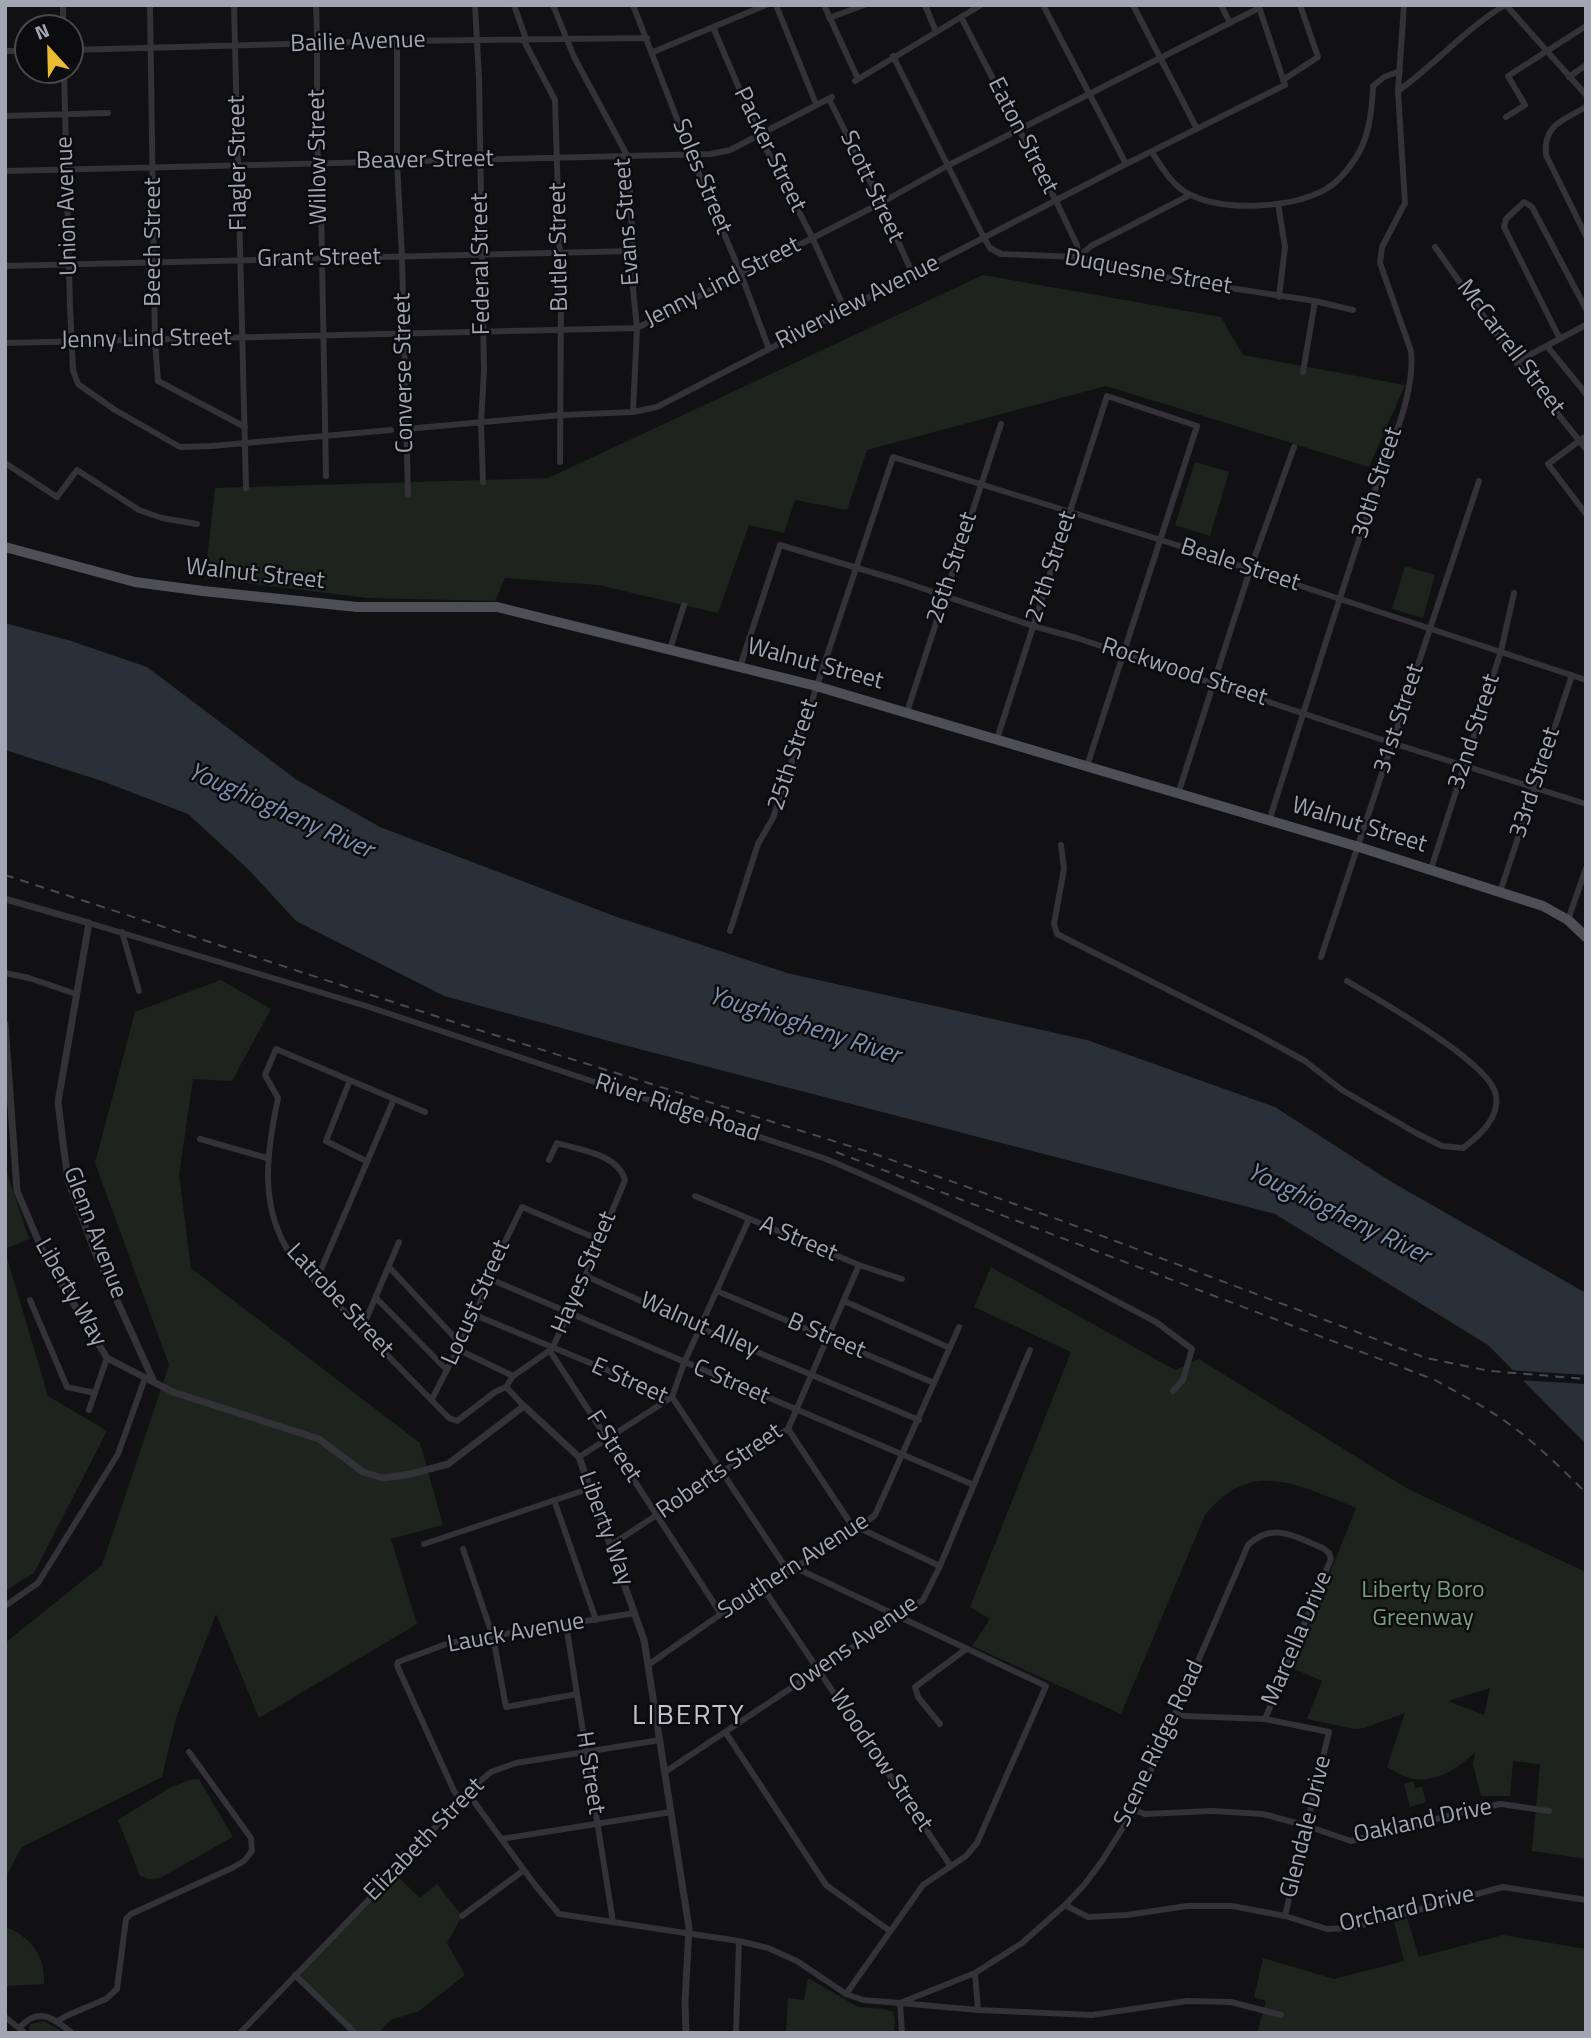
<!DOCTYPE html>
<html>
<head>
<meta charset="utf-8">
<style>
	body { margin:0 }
	#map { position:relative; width:1591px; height:2038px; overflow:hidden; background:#111012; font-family:"Titillium Web",sans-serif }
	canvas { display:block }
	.frame { position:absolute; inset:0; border:7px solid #a2a6b2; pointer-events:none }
	.north { position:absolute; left:14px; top:14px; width:70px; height:70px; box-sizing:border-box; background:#0c0b0d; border:2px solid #48494f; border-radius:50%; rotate:338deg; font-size:19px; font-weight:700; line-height:28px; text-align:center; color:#a2a6b2 }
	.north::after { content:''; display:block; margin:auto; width:24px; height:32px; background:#eabc30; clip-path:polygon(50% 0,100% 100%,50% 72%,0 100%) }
</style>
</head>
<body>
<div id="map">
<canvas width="1591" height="2038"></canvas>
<div class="frame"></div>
<div class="north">N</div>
</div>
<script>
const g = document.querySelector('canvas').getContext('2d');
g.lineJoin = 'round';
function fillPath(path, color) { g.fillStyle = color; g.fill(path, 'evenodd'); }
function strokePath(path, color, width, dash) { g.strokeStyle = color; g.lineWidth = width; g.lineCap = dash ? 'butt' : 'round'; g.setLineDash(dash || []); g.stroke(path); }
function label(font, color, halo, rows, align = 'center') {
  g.font = font + ' "Titillium Web",sans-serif'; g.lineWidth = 5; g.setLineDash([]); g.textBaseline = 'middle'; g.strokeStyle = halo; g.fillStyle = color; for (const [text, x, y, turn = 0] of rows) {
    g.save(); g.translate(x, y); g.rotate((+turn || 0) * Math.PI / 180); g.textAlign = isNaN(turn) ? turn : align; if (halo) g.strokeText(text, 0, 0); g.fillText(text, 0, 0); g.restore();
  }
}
fillPath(new Path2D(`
	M983,275L1221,317L1243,355L1405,385L1369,467L1106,386L867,450L847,510L795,500L784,533L749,525L718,613L598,585L505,578L495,601L367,598L205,578L215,488L548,478Z
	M1195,462L1229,472L1210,536L1175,525Z
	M1405,566L1435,575L1423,618L1392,609Z
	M221,980L271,1009L232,1081L193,1079L179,1175L191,1268L420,1443L443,1525L391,1539L417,1624L259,1718L216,1614L176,1718L162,1777L22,1847L5,1878V1643L102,1565L169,1365L95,1163L135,1012Z
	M5,1167L29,1239L5,1249Z
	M5,1251L48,1396L107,1431L34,1573L5,1591Z
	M991,1267L1175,1370L1199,1359L1408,1489L1586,1572V1859L1532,1851L1540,1764L1513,1761L1510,1796H1481L1473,1764L1475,1752C1460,1767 1436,1783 1413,1779C1404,1777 1395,1771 1387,1767L1405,1713L1365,1728L1354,1729L1307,1719L1322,1681L1292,1668L1356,1508C1346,1503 1333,1499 1321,1494C1274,1475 1240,1472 1205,1515L1121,1714L972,1646L990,1619L970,1607L1071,1352L974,1307ZM1490,1688L1484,1715L1448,1701Z
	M193,1779H199L233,1837L160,1878L149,1879L140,1876L118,1820L171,1787Z
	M1413,1781L1415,1788L1422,1787L1426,1802L1410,1807L1404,1784Z
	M394,1873L420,1898L437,1884L462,1916L447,1943L465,1975L419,2011L391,2020L378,2033H355L295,1975Z
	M1407,1918L1419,1957L1503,1935L1586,1949V2033H1257L1266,2001L1254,1997L1263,1958L1334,1979L1404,1961L1394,1922Z
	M5,1927C31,1936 46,1957 44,1984L5,1986Z
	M808,1978L858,2007L884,2009L893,2012L895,2020L894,2033H786L788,1998L804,2000Z
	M44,2021L65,2033L29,2031L30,2024Z`), '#1d241e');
fillPath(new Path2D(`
	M5,623L71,641L147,667L297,780L380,827L617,917L787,973L1087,1040L1275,1107L1390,1181L1586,1293V1444L1488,1345L1275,1214L620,1044L444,996L296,921L249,870L188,814L102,781L5,750Z`), '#2a3037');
fillPath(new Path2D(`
	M1507,1370L1586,1375V1384L1517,1380Z`), '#111012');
strokePath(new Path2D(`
	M63,5V28
	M150,5L155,341L158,381L245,427
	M234,5L246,488
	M316,5C319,71 314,137 321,203L326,476
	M475,5L479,78L484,370L481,423L483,482
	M514,5L526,39
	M553,5L574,57L628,157L633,251V289L637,328L633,412
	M633,5L691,155L741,274L769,349
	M776,5L816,104
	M824,5L858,79
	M925,5L936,32
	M1043,5L1126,164
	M1133,5L1197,129
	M1221,5L1230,23
	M1506,5L1586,95
	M961,17L1056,201L1077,245L1078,257
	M829,18L864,5
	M713,27L759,135L812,237L845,310
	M523,39L555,100L561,295L560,462
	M397,41V162L402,258L408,494
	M70,50L397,41L647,38
	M5,51H28
	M653,52L766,5
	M893,56L984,238L990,248L1001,254L1078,257L1178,280L1315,301L1353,310
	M64,70L70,306L73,370L78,384L115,410L180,447L212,446L391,430
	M1569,77L1586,65
	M1283,80L1318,57L1300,5
	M855,81L981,5
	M1398,91C1436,64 1465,29 1505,5
	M829,99L881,203L913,275
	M1586,107C1563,120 1543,125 1546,155L1586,236
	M5,116L108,113
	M1506,117L1525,105L1508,76L1586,26
	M1152,152C1162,168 1173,187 1191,195C1226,212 1293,208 1326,189C1337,183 1346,172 1353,162C1369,140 1372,112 1373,86L1384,77L1400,71
	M5,171L711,154L730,150L832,97
	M1278,204L1285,247L1279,297
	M1435,247L1516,362L1586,449
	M1078,257L1091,246L1190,195
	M5,266L633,251
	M1560,339L1504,227L1506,219L1524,202L1532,207L1586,309
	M5,343L637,328L881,203L947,166L1259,8
	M1547,346L1586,394
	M1516,362L1586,325
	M1303,372L1315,301
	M406,429L562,415L633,412L657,407L1126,164L1285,85L1259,7
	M1586,436L1548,464L1586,514
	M5,463L57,497L77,470L139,510L162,518L197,524
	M670,649L684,605
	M740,667L780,545L901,581L1033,626L1077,638L1392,743L1586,804
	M907,712L1001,424
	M997,739L1107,396L1197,426L1087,766
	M1178,794L1250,570L1294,447
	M1269,821C1303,714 1337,606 1372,499C1386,456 1416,396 1411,351L1380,263L1382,247L1405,203L1398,91L1404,5
	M1061,845L1064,869L1054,924L1057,934L1256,1034L1305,1061L1342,1090L1416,1133L1442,1146L1463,1148C1479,1136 1500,1118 1496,1095C1491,1063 1377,999 1347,981
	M1431,869L1501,651L1514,593
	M1500,892L1572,675
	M1568,920L1586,868
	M89,923L366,1006L826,1159C939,1206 1048,1265 1156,1322L1192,1349L1183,1380L1173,1391
	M730,931L758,844L773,818L893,457L1161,540L1586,680
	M122,932L139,991
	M1321,957L1479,481
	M5,973L29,978L76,994
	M350,1080L326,1141L366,1161
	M425,1112L276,1049L265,1075L278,1098C266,1155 258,1211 295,1261L449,1418L457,1421L495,1392L506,1387
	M200,1139L267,1158
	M695,1196L859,1265L902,1279
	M389,1267L456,1339L457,1349L513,1376
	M586,1276L700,1328L919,1420
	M490,1279L974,1485
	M316,1281L394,1099
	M717,1291L934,1383
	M376,1298L447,1370
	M30,1300L67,1387L95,1393
	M844,1301L950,1348
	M475,1315L672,1397L788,1571
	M362,1329L399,1242
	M550,1351L721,1614
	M506,1387L513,1376L552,1349L585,1277L625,1180C618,1154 580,1150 557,1143L549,1160
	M506,1387L524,1406
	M432,1399L475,1315L499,1254L522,1207L600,1240
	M89,1410L107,1358
	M788,1429L855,1530
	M579,1457L672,1397L684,1363L749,1219
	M554,1500L596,1620
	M859,1528L940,1566
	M424,1544L591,1488
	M611,1545L788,1429L859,1265
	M463,1549L493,1637L506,1707L577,1694
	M796,1568L1046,1686L977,1843L966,1856L923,1885L846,1994
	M763,1588L950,1865
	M5,1606L38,1583L118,1454L145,1378
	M566,1624L613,1922
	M648,1665L721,1614L855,1530L875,1515L959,1327
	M1175,1713L1185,1716L1265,1719L1329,1732L1285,1916
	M940,1724L918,1697L915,1687L966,1649
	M726,1733L826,1885L890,1931
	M665,1772L923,1600L940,1566L1030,1350
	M467,1792L535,1885L559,1914L739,1941L768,1948L797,1961L846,1994L863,2000L900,2003L975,1973L1022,1943L1065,1905L1084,1885L1102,1861L1134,1810L1248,1545C1273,1521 1295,1537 1323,1548L1329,1553L1331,1559L1265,1719
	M461,1800L454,1791L399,1670L397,1665L398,1662L449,1643L635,1613
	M1134,1810L1145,1814L1212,1811L1263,1814L1307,1826L1351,1841L1475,1809L1501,1804L1549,1811
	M501,1839L671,1812
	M1065,1905L1088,1917L1127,1915L1187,1906H1232L1285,1916L1327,1929L1351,1928L1503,1887L1586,1900
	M462,1916L524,1870
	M975,1973L978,2010
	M295,1975L355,2033
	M5,2017L25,2033
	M58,2021L66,2016L106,1999L117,1989L126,1919L131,1914L232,1868L244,1861L252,1851L251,1838L189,1752
	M19,2028C39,2006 53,2018 72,2033
	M240,2033L380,1888L467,1792L491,1772L516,1763L660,1740
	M736,2033L739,1941
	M902,2033L900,2003L978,2010L1092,2015L1187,2001L1231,2002L1281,2015`), '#323237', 6);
strokePath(new Path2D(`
	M5,899L89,923L58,1102L63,1143L68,1180L95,1252L154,1382
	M5,1024L17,1191L46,1259L107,1358L173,1392L319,1439L363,1472L383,1478L411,1474L448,1464L524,1406L579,1457L644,1640L689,1928L685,2002L686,2033`), '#323237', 7);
strokePath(new Path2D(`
	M5,547L135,582L203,591L357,607H497L816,686L1359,847L1543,906L1568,920L1586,937`), '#4e4f55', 10);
strokePath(new Path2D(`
	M5,875L466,1026L875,1154L1065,1222L1426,1358L1490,1371L1586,1379
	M836,1152L1435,1380C1460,1394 1486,1407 1509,1424C1537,1444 1562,1469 1586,1493`), '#494a50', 2, [9, 7]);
label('24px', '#a2a6b2', '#0c0b0d', [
	["Bailie Avenue",358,43,-2],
	["Eaton Street",1022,136,63],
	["Packer Street",769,150,64],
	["Willow Street",319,157,-91],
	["Beaver Street",425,161,-1],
	["Flagler Street",239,163,-91],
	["Soles Street",701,177,68],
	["Scott Street",871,187,65],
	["Union Avenue",68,206,-92],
	["Evans Street",628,222,-94],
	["Beech Street",154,242,-90],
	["Butler Street",560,247,-91],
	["Grant Street",319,259,-1],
	["Federal Street",482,264,-91],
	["Duquesne Street",1148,273,10],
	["Jenny Lind Street",723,283,-27],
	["Riverview Avenue",858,303,-27],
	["Jenny Lind Street",146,340,-1],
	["McCarrell Street",1510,348,53],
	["Converse Street",405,373,-91],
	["30th Street",1378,483,-72],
	["Beale Street",1240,566,18],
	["27th Street",1052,567,-72],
	["26th Street",953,568,-72],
	["Walnut Street",255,575,6],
	["Walnut Street",815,665,15],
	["Rockwood Street",1184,673,18],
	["31st Street",1400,719,-72],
	["32nd Street",1475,732,-72],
	["25th Street",794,755,-72],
	["33rd Street",1536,783,-72],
	["Walnut Street",1359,826,17],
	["River Ridge Road",677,1109,18],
	["Glenn Avenue",94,1233,69],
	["A Street",798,1240,23],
	["Hayes Street",585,1273,-67],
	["Liberty Way",70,1293,60],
	["Latrobe Street",339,1301,47],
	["Locust Street",477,1303,-66],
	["Walnut Alley",699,1326,24],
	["B Street",826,1337,23],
	["E Street",629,1382,24],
	["C Street",731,1383,23],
	["F Street",613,1447,57],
	["Roberts Street",720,1472,-35],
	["Liberty Way",605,1529,70],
	["Southern Avenue",794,1567,-33],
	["Lauck Avenue",516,1634,-10],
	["Marcella Drive",1298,1639,-67],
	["Owens Avenue",854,1645,-35],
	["Scene Ridge Road",1160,1744,-65],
	["Woodrow Street",880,1761,56],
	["H Street",589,1773,81],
	["Oakland Drive",1423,1822,-12],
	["Glendale Drive",1307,1827,-76],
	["Elizabeth Street",425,1840,-46],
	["Orchard Drive",1407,1910,-13]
]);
label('24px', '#799d7f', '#0c0b0d', [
	["Liberty Boro",1423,1591],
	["Greenway",1423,1619]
]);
label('italic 26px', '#7a90ad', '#0c0b0d', [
	["Youghiogheny River",280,812,24],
	["Youghiogheny River",804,1027,18],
	["Youghiogheny River",1338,1215,26]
]);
g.letterSpacing = '2px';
label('28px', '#c3c5ce', '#0c0b0d', [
	["LIBERTY",689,1717]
]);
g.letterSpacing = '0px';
</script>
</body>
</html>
